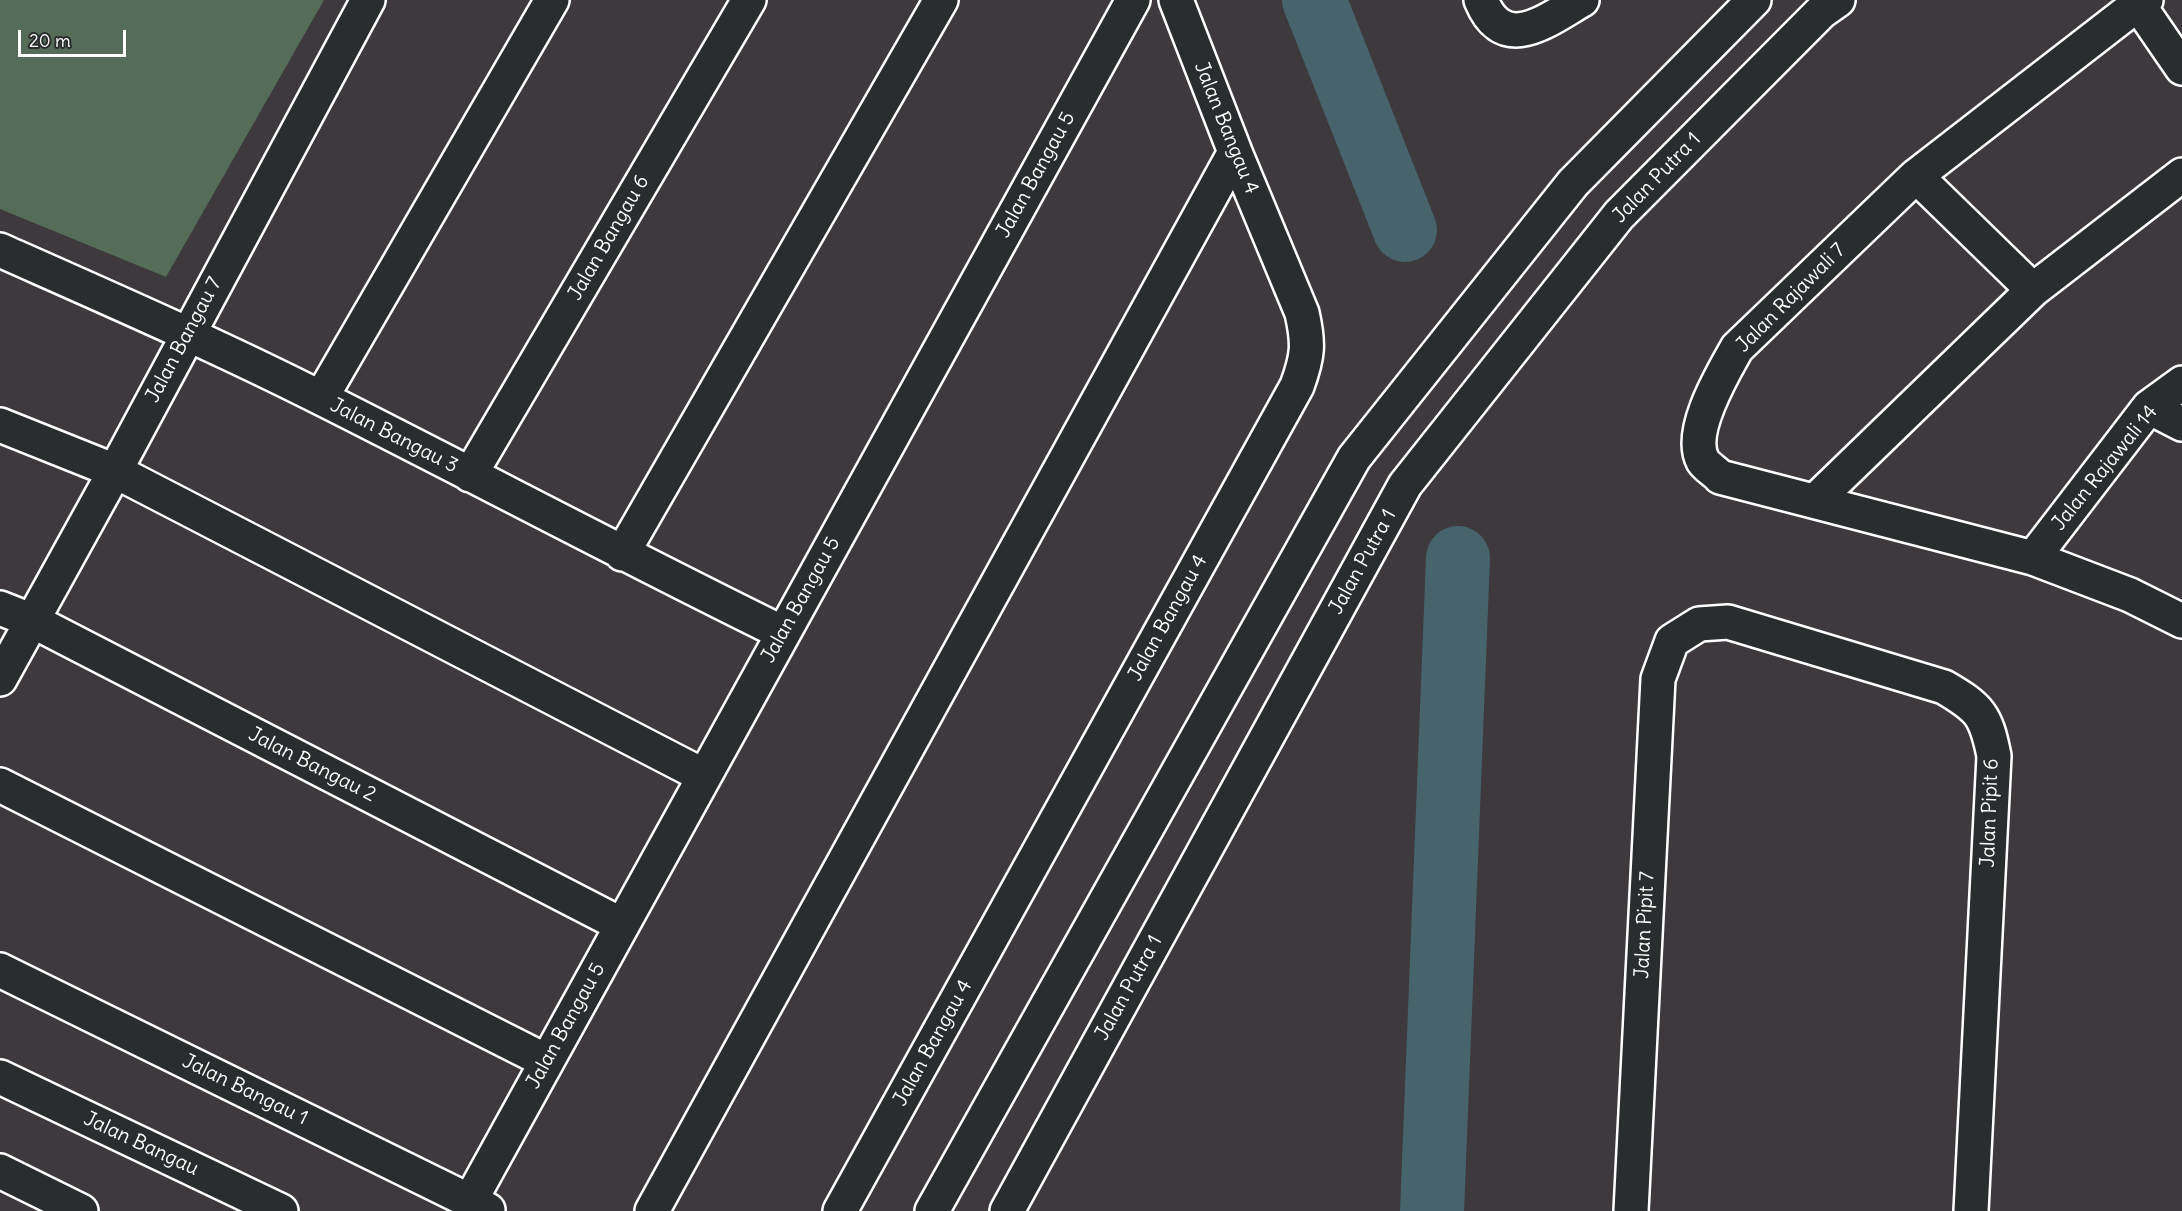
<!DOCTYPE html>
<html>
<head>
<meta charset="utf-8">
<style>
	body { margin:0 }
	#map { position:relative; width:2182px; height:1211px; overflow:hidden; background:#3d393c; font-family:Delius,sans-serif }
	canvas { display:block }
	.scale { position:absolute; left:18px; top:30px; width:108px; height:27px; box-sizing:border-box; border:3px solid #fff; border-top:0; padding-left:8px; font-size:18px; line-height:21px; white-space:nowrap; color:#fff; -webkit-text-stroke:4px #2a2d2e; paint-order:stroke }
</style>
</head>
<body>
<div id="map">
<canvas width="2182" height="1211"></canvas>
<div class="scale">20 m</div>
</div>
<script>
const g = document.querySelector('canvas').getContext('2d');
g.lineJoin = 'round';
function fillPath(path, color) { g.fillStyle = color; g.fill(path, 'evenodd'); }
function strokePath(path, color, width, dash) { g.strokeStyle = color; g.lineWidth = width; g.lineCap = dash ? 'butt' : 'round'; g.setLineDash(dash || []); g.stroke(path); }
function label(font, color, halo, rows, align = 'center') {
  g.font = font + ' Delius,sans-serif'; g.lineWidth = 5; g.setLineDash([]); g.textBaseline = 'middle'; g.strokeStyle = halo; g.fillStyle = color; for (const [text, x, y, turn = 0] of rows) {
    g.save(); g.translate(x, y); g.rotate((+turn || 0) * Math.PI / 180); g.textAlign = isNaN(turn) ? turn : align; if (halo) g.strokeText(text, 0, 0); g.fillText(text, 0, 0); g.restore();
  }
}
fillPath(new Path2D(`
	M0,0H324L166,277L0,209Z`), '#546c58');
strokePath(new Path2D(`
	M1314,0L1405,230
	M1432,1211L1458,558`), '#47646c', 64);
const minor = new Path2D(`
	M1481,0C1504,56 1547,20 1582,0
	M2146,0L2138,4L1916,176L1737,348C1723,373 1687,432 1703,461C1707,467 1716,472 1720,477L2033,558L2130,595L2182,621
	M2138,4L2182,68
	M1916,176L2033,290
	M0,250C108,298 216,345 321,398C476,476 628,557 783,633
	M321,398L552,0
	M2149,407L2182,424
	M0,425L115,471L704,776
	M470,475L749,0
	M1815,501L2033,290L2182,175
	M622,554L941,0
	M2033,558L2149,407L2182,383
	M0,608L33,621L622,925
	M0,679L115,471L368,0
	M0,785L546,1061
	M0,970L488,1210
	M0,1077L281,1211
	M0,1171L81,1211
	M470,1201L1133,0
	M652,1211L1235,152
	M840,1211L1297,386C1308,356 1309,344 1302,313L1235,152L1176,0
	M1631,1211L1658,679L1672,641L1699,624L1728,622L1944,687C1980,708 1986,715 1994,756L1971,1211`);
const major = new Path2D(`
	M932,1211L1354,458L1573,183L1754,0
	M1007,1211L1405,485L1619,215L1821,12L1838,0`);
strokePath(minor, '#fff', 38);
strokePath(major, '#fff', 38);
strokePath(minor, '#2a2d2e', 33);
strokePath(major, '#2a2d2e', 33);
label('20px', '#fff', '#2a2d2e', [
	["Jalan Bangau 4",1226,128,68],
	["Jalan Bangau 5",1036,175,-61],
	["Jalan Putra 1",1657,178,-46],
	["Jalan Bangau 6",609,238,-60],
	["Jalan Rajawali 7",1791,298,-45],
	["Jalan Bangau 7",184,340,-62],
	["Jalan Bangau 3",394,436,27],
	["Jalan Rajawali 14",2105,468,-51],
	["Jalan Putra 1",1363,562,-61],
	["Jalan Bangau 5",801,600,-61],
	["Jalan Bangau 4",1168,618,-61],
	["Jalan Bangau 2",312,765,27],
	["Jalan Pipit 6",1990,813,-88],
	["Jalan Pipit 7",1645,925,-87],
	["Jalan Putra 1",1129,988,-61],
	["Jalan Bangau 5",566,1026,-61],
	["Jalan Bangau 4",933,1043,-61],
	["Jalan Bangau 1",245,1090,26],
	["Jalan Bangau",141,1144,25]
]);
</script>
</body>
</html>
